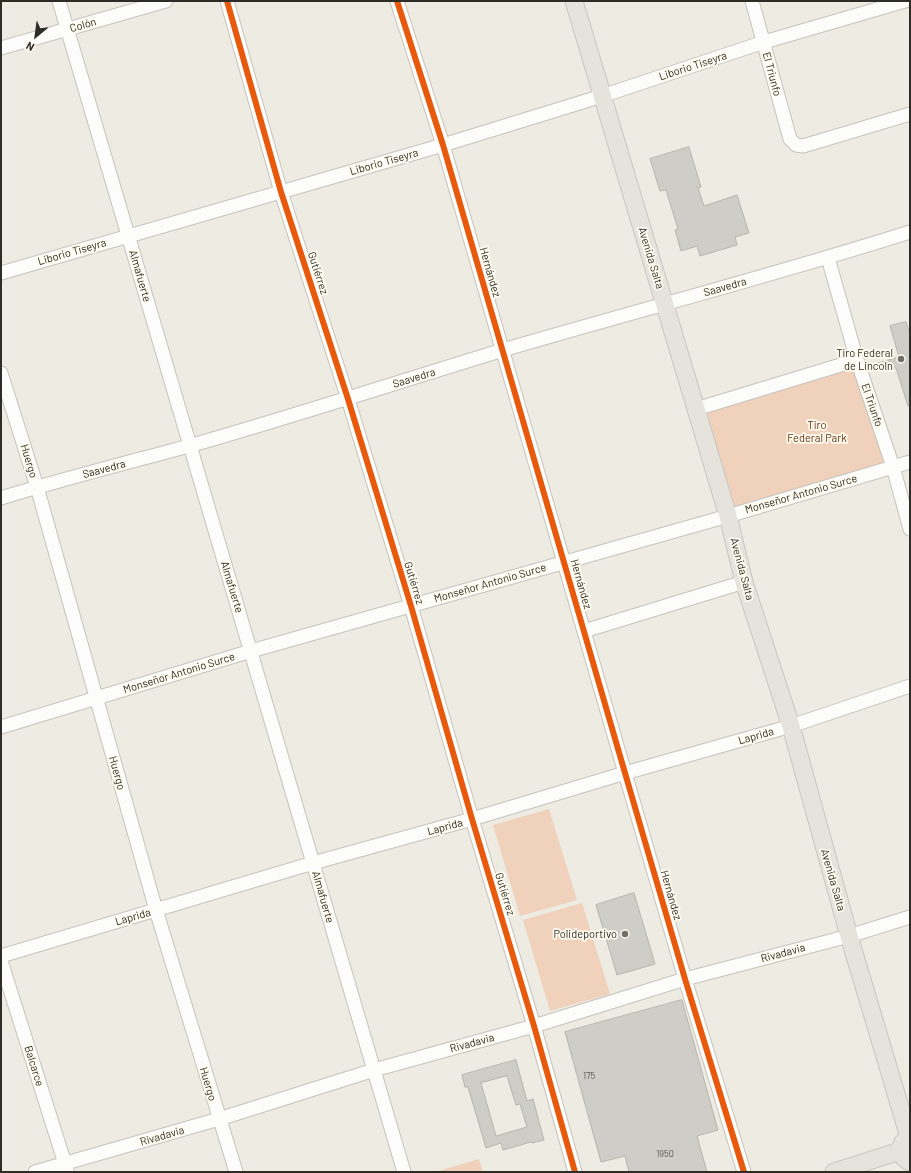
<!DOCTYPE html>
<html>
<head>
<meta charset="utf-8">
<style>
	body { margin:0 }
	#map { position:relative; width:911px; height:1173px; overflow:hidden; background:#eeebe3; font-family:Barlow,sans-serif }
	canvas { display:block }
	.frame { position:absolute; inset:0; border:2px solid #2d2c26; pointer-events:none }
	.north { position:absolute; left:16px; top:16px; width:40px; height:40px; -webkit-text-stroke:3px #fffbef; paint-order:stroke; rotate:209deg; font-size:11px; font-weight:700; line-height:16px; text-align:center; color:#2d2c26 }
	.north::after { content:''; display:block; margin:auto; width:14px; height:18px; background:#2d2c26; clip-path:polygon(50% 0,100% 100%,50% 72%,0 100%) }
</style>
</head>
<body>
<div id="map">
<canvas width="911" height="1173"></canvas>
<div class="frame"></div>
<div class="north">N</div>
</div>
<script>
const g = document.querySelector('canvas').getContext('2d');
g.lineJoin = 'round';
function fillPath(path, color) { g.fillStyle = color; g.fill(path, 'evenodd'); }
function strokePath(path, color, width, dash) { g.strokeStyle = color; g.lineWidth = width; g.lineCap = dash ? 'butt' : 'round'; g.setLineDash(dash || []); g.stroke(path); }
function label(font, color, halo, rows, align = 'center') {
  g.font = font + ' Barlow,sans-serif'; g.lineWidth = 3.5; g.setLineDash([]); g.textBaseline = 'middle'; g.strokeStyle = halo; g.fillStyle = color; for (const [text, x, y, turn = 0] of rows) {
    g.save(); g.translate(x, y); g.rotate((+turn || 0) * Math.PI / 180); g.textAlign = isNaN(turn) ? turn : align; if (halo) g.strokeText(text, 0, 0); g.fillText(text, 0, 0); g.restore();
  }
}
fillPath(new Path2D(`
	M857,360L893,467L728,516L696,409Z
	M549,809L577,900L520,916L493,825Z
	M582,903L610,994L550,1011L523,920Z
	M479,1159L483,1172H435Z`), '#efd1bc');
const building = new Path2D(`
	M689,147L701,187L698,188L704,206L737,195L749,233L735,237L737,245L700,256L697,246L681,251L675,230L678,229L666,190L660,191L650,159Z
	M906,322L910,334V405L908,406L896,368L871,366V365L899,357L890,326Z
	M634,893L655,964L617,975L596,905Z
	M682,1000L718,1130L697,1136L707,1172H629L625,1156L601,1162L565,1032Z
	M516,1060L527,1101L533,1099L544,1140L532,1143L531,1142L503,1150L501,1143L486,1148L468,1087H465L462,1075ZM507,1076L516,1105L520,1104L527,1127L496,1136L481,1083Z`);
fillPath(building, '#cecdc7');
strokePath(building, '#b5b4ae', 1);
const minor = new Path2D(`
	M59,1L404,1172
	M227,1L281,192L348,399L411,606L472,819L534,1026L575,1172
	M397,1L443,145L625,773L685,979L744,1172
	M752,1L790,139L796,145L803,146L910,114
	M1,48L166,1
	M828,258L857,360L893,467L910,529
	M1,273L443,145L602,96L764,42L905,1
	M1,373L37,487L156,910L236,1172
	M696,409L857,360
	M1,498C63,479 126,463 189,446C294,416 398,382 503,350C639,310 775,275 910,232
	M584,631L744,582
	M1,727L251,651L728,516L910,462
	M1,956L313,863L472,819L625,773L791,726L910,686
	M1,961L67,1170
	M35,1172L219,1119L374,1070L534,1026L685,979L849,936L910,917`);
const major = new Path2D(`
	M574,1L728,516L744,582L791,726L849,936L909,1137C898,1143 898,1157 910,1162
	M834,1172L900,1151`);
strokePath(minor, '#c5c3bc', 15);
strokePath(major, '#c7c6c1', 19);
strokePath(minor, '#fcfcfb', 13);
strokePath(major, '#e6e2dc', 17);
strokePath(new Path2D(`
	M227,1L281,192L348,399L411,606L472,819L534,1026L575,1172
	M397,1L443,145L625,773L685,979L744,1172`), '#e8590c', 6);
for (const [x, y, r, color] of [
	[901,359,4,"#716f68"],
	[625,934,4,"#716f68"]
]) { const dot = new Path2D(); dot.arc(x, y, r, 0, 2 * Math.PI); g.fillStyle = color; g.fill(dot); strokePath(dot, '#fffbef', 1.5); }
label('9px', '#55544e', null, [
	["175",589,1076],
	["1950",665,1154]
]);
label('11px', '#2d2c26', '#fffbef', [
	["Colón",83,25,-16],
	["Liborio Tiseyra",693,66,-18],
	["El Triunfo",772,74,75],
	["Liborio Tiseyra",384,162,-16],
	["Liborio Tiseyra",72,252,-16],
	["Avenida Salta",651,258,73],
	["Hernández",490,272,74],
	["Gutiérrez",318,273,72],
	["Almafuerte",140,276,74],
	["Saavedra",725,287,-16],
	["Saavedra",414,378,-17],
	["El Triunfo",872,405,71],
	["Huergo",29,461,73],
	["Saavedra",104,469,-15],
	["Monseñor Antonio Surce",801,494,-16],
	["Avenida Salta",742,569,75],
	["Gutiérrez",414,583,73],
	["Monseñor Antonio Surce",490,583,-16],
	["Hernández",581,584,74],
	["Almafuerte",232,587,73],
	["Monseñor Antonio Surce",179,673,-17],
	["Laprida",756,736,-16],
	["Huergo",117,773,74],
	["Laprida",445,827,-15],
	["Avenida Salta",833,880,74],
	["Gutiérrez",505,894,73],
	["Hernández",671,895,74],
	["Almafuerte",323,897,74],
	["Laprida",133,917,-16],
	["Rivadavia",783,953,-15],
	["Rivadavia",472,1043,-15],
	["Balcarce",34,1066,73],
	["Huergo",208,1084,73],
	["Rivadavia",162,1136,-16]
]);
label('11px', '#2d2c26', '#fffbef', [
	["Tiro Federal",893,353],
	["de Lincoln",893,366],
	["Polideportivo",617,934]
], 'right');
label('11px', '#61310c', '#fffbef', [
	["Tiro",817,425],
	["Federal Park",817,438]
]);
</script>
</body>
</html>
